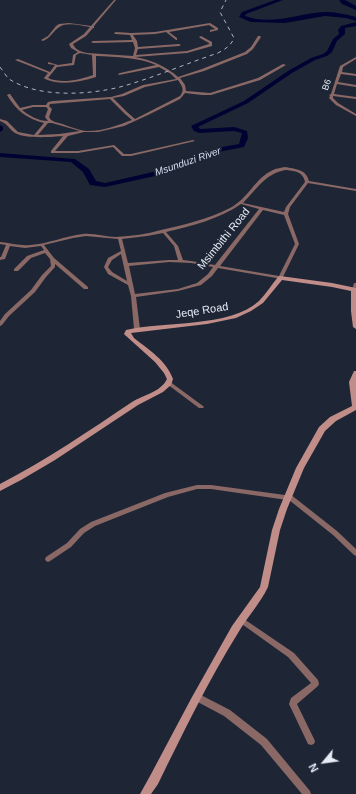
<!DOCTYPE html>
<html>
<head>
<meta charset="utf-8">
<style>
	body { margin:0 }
	#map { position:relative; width:356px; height:794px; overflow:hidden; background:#1e2635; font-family:Helvetica,sans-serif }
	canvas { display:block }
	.north { position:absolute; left:304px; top:742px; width:40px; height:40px; -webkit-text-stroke:3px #1e2635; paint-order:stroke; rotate:241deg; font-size:11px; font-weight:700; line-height:16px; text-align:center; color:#e5eaf4 }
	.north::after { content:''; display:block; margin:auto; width:14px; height:18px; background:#e5eaf4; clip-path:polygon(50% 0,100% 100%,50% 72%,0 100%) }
</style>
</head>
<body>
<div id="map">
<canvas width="356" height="794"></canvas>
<div class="north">N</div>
</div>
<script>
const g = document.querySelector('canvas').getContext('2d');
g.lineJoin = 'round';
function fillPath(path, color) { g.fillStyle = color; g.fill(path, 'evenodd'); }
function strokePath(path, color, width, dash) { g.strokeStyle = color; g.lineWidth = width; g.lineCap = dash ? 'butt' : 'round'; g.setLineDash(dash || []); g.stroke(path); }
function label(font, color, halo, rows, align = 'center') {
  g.font = font + ' Helvetica,sans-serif'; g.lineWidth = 4; g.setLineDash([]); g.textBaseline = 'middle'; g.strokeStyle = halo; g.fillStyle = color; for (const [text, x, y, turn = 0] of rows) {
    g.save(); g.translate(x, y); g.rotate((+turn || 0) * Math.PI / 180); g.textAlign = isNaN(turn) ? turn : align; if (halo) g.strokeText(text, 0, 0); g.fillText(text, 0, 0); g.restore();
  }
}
fillPath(new Path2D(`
	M275,0H283L246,14L245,16C273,26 298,13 325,12C335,12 346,14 356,17V21L346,18L325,16L285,23L251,22L239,17L242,12Z
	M339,0H345L356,6V10L342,4Z
	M356,22V26L345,28V34L337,41L332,52L327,56L315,60L292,73L248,103L198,127L200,129L234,127L247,131L248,138L244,147L223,151L208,155L200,160L155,176L105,187L90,185L83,172L71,162L0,157V153L75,159L89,169L96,181L105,183L153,172L196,158L204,153L222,147L239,144L242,133L234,131L199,133L194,131L191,126L244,101L288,71L311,58L323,54L327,51L333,39L339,34L338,30L341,26Z
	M0,125L3,127V130L0,132Z`), '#000332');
fillPath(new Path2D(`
	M114,0H116L94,26V28H93L86,36L73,44C75,50 82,52 87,53L133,56L135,48L133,42L93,43L91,42L93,41L132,40L130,35L115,34L114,33L116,32L131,33L155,32L210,23L218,28V30L210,32V30L215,29L209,25L169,32L177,38V40H176L166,32L155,34L133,35L137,41L138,47L179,44L181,45L179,46L138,49L136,55L187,51L209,44V43L200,38L199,37L201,36L212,42V46L187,53L135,57C151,60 166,66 178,77L202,69L245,52L251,47L258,36H260L261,37L253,49L247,54L204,71L180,78L185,85L186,91L210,93L258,78L283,64L286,65L260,80L211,95H202L185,93L180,99L148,115L124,126L98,132H84L68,136L55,151H78L114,145L124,154H131L193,140L195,141L131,156H122L113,147L78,153H51V151L63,136C52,137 25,139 15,133C9,129 7,123 0,121V119L7,121L18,132L34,135L44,123C27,119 16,110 7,95L9,94H10L20,108L33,105H46L48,102L53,101L111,97L122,94L143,85L176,79L171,74L159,67L119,75L118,74L120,73L156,65C137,57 117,57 96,56V77C79,82 62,86 45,79L44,78L48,73L15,60L18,59L50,72L55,65L48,64V62L58,65L72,63L73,55L78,52L71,48L69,44L84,34L90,27C80,26 66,21 58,28C52,33 50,38 43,41L41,40L48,36L56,26L59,24L69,23L91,26ZM80,53L92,55L93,75C79,80 62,84 48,78L57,67L74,65L76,55ZM178,80C182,86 185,90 180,96L135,119L127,112L113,98L124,96L145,87ZM110,99L125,114L132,120C118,125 102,132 86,131C77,130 64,124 55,122L51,120L49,117L52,109L49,106L50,104ZM33,107H46L48,109L45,117L48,121C38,121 30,116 22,110ZM48,123H52L80,131L59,134L38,135Z
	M356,57V59L343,67L342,72L356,74V76L341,74L338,82L356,85V87L337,84L334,94L356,97V99L333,96V98L338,103L356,114V116L336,105L329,98L330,96L329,95L331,94L340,66Z
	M285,167C295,169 306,169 309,181L356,189V191L308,183L290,207L288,214L299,244L282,279L218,268L212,276L201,285L178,291L136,297L140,329L137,331L134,329L131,296L128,285L108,274L104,267L108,258L121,251L118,239L86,236L73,238L44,245L54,258L88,287V289H84L55,264V267L46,277L35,292L9,316L2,325L0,326V321L5,314L31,290L42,275L51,266L50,259L45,253L31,258L18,271H14V269L27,256L44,250L41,246L25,248L10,246L5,259L0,260V257H1L6,245L0,244V242C10,243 20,246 30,245C48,244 65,236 83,234C94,233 105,237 116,237C132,236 147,234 161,230C184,225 208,219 230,208C248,199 255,178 273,170C277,168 281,168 285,167ZM285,170C294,171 303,171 305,182L286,207L284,212L243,203C257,189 265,174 285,170ZM241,204L259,209L215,265L191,261L183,260L178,246L166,232C191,226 220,219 241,204ZM263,210L284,215L295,244L279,276L220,266ZM163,233L174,246L178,260H169L128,263L122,239L147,236ZM121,254L127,281L112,272L108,267L112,260ZM169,262L191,263L213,267L208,274L197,283L178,289L135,294L129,266Z
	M354,283H356V291H354L352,290Z
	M169,381L203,406L204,407L203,408H199L167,384L166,383L167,382Z
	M197,485H211L285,495L288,494H290L337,531L356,549V556L354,555L333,535L289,500H287L211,489H197L168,497L95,526L84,533L71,547L50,561L48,562L46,561L45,559L46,557L67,543L80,529L91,522L165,493Z
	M241,617L294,653L318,680L319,684L318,686L297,704L315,741L314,744L311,745L308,744L289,704L291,698L311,683L288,657L239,622L237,620L239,618Z
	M197,693L230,710L267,739L310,791L311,794H302L261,745L224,716L194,700L193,697L194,694Z`), '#896865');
fillPath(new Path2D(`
	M280,276L332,283L356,288V329L353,327L351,311V291L332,287L282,280L263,303L251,311L236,318L207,324L131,333L134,338C149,350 166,360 173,379L171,385L163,392L138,405L55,460L21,480L0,491V484C46,460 89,431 132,402C143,395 161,392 167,379L164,373L155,362L125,335L124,334L126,330C164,321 229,328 259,301C266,294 272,284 278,277Z
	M354,371H356V410L336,421L325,431L304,468L287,509L280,530L268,587C260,604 247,617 238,633C208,681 183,733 158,784L151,794H140L150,776L192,697L232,626L260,587L272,530L279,509L296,468L319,427L330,417L352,406L349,382Z`), '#c18d89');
strokePath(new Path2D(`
	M0,67C3,71 6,76 9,79C38,98 88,95 120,87C153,78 185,64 218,53C225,49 231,46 234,38L220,12L226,0`), '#aeb4c0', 1, [4, 4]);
label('9px', '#e5eaf4', '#1e2635', [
	["B6",327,85,-71]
]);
label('italic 10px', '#d5deef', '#1e2635', [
	["Msunduzi River",188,162,-19]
]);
label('11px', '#e5eaf4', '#1e2635', [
	["Msimbithi Road",224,239,-51],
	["Jeqe Road",202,311,-9]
]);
</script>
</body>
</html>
